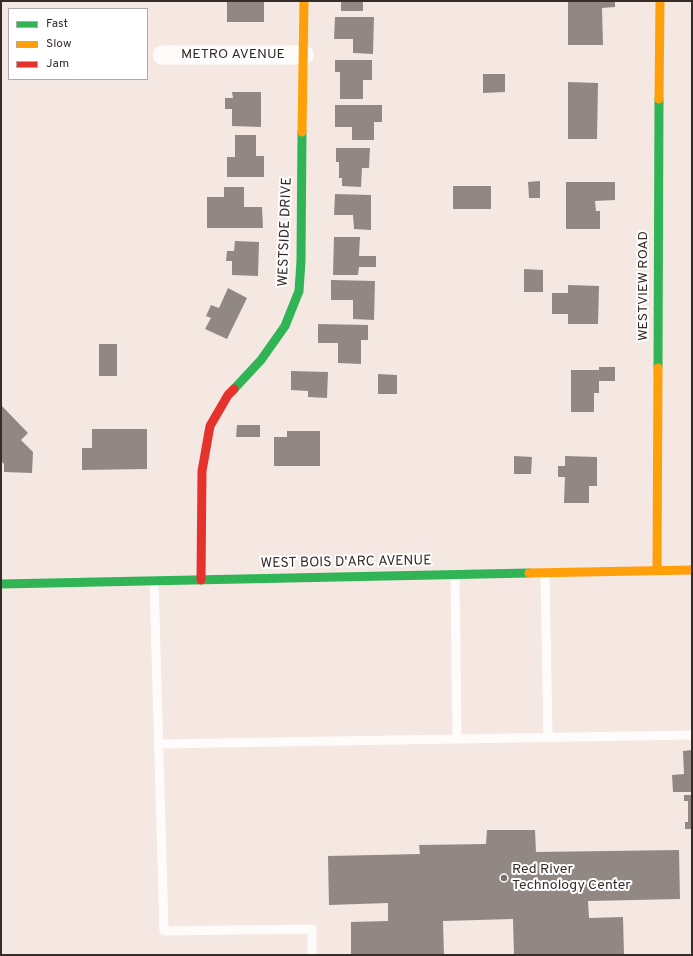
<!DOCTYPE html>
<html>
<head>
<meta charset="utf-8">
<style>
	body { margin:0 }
	#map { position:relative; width:693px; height:956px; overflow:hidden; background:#f5e8e2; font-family:Overpass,sans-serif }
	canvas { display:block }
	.frame { position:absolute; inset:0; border:2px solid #362d29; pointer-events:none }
	.legend { position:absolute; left:8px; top:8px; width:140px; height:72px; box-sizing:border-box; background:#fff; border:1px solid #afaba9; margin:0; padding:5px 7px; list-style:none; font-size:12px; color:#362d29 }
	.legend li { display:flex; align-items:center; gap:8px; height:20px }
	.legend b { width:20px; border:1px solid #afaba9 }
</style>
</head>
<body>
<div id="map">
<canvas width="693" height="956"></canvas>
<div class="frame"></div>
<ul class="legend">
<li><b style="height:5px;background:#30b455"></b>Fast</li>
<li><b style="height:5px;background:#ff9f0a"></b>Slow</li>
<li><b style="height:5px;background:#e5322d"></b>Jam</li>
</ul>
</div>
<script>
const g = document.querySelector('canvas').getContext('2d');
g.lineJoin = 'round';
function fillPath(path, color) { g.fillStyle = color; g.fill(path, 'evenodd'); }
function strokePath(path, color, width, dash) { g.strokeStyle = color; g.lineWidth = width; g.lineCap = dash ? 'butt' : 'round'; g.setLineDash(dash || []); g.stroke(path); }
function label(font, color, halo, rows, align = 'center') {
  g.font = font + ' Overpass,sans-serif'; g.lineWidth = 4; g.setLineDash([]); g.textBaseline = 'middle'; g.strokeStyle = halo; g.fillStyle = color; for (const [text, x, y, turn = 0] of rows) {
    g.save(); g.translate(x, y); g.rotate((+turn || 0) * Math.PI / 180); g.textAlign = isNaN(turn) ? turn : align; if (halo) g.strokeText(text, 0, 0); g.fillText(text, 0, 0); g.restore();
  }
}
fillPath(new Path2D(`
	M227,1H264V22H227Z
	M341,1H363V11H341Z
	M568,1H615V7L602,8L603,45H568Z
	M335,17H374L373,54L353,53V39H334Z
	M335,60H372V80H363V99H340V72H335Z
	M483,74H505V92L483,93Z
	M568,82L598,83L597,139H568Z
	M232,92H261V127L232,126V109H225V98H233Z
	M335,105H382V122H374V140H352V127H335Z
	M235,135H256V156H264V177H227V157H235Z
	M336,148H370L369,168H362L361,187L342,186V178H339V162H336Z
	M540,181V198H529L528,182Z
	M566,182H615V200L595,201L596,211H600V229H566Z
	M453,186H491V209H453Z
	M224,187H244V207H262L263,228H207V197H224Z
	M335,194L371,195V230L354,229L353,215H334Z
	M334,237H360L359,256H376V267H359L358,275H333Z
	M235,241L259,242L258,276L232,275V261H226L227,251H234Z
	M524,269L543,270V292H524Z
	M331,280L375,281L374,320L353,319V300H331Z
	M568,285L599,286L598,324H568V314H552V293H568Z
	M228,288L247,298L227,339L205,329L211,318L206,316L211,305L219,308Z
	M318,324L368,325V340H361V364L338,363V343H318Z
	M99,344H117V376H99Z
	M599,367H615V381H599V393H594V412H571V370H599Z
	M291,371L328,372L327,398L308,397V391L291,390Z
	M378,374L397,375V394H378Z
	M1,405L28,433L21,440L33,452L32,473L4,472V464L1,461Z
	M237,425H260V437H236Z
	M92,429H147V469L82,470V448H92Z
	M287,431H320V466H274V437H287Z
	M514,456L532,457L531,474H514Z
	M565,456L597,457V486H589V503H564L565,477H558V466H565Z
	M692,750V792H673L672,775L684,774L683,751Z
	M684,795H692V829H685V822H688V801H684Z
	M487,830H535L536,852L679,850L680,899L588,901L589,918L623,917L624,955H514L513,919L443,921L444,955H351V922L388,921V903L329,905L328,856L420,854L419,845L486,844Z`), '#918884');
strokePath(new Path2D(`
	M545,573L548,737
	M455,575L457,739
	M154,581L164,931L312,929V955
	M159,744L692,735`), '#fefcfb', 9);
strokePath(new Path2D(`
	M162,55H304`), '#fefcfb', 19);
strokePath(new Path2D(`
	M658,368L659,99
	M234,389L261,360L285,326L299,291L301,261L302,132
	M1,584L529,573`), '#30b455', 9);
strokePath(new Path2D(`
	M659,99L660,1
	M302,132L304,1
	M657,570L658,368
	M529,573L692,570`), '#ff9f0a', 9);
strokePath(new Path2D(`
	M201,580L202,471L210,426L228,395L234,389`), '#e5322d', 9);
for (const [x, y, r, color] of [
	[504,878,4,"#796e6a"]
]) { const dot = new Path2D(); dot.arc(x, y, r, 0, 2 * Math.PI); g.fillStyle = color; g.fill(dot); strokePath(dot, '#fff', 1.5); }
label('14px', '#362d29', '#fff', [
	["METRO AVENUE",233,55],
	["WESTSIDE DRIVE",286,232,-88],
	["WESTVIEW ROAD",644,286,-90],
	["WEST BOIS D'ARC AVENUE",346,563,-1]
]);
label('14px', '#362d29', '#fff', [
	["Red River",512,870],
	["Technology Center",512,886]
], 'left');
</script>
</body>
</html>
